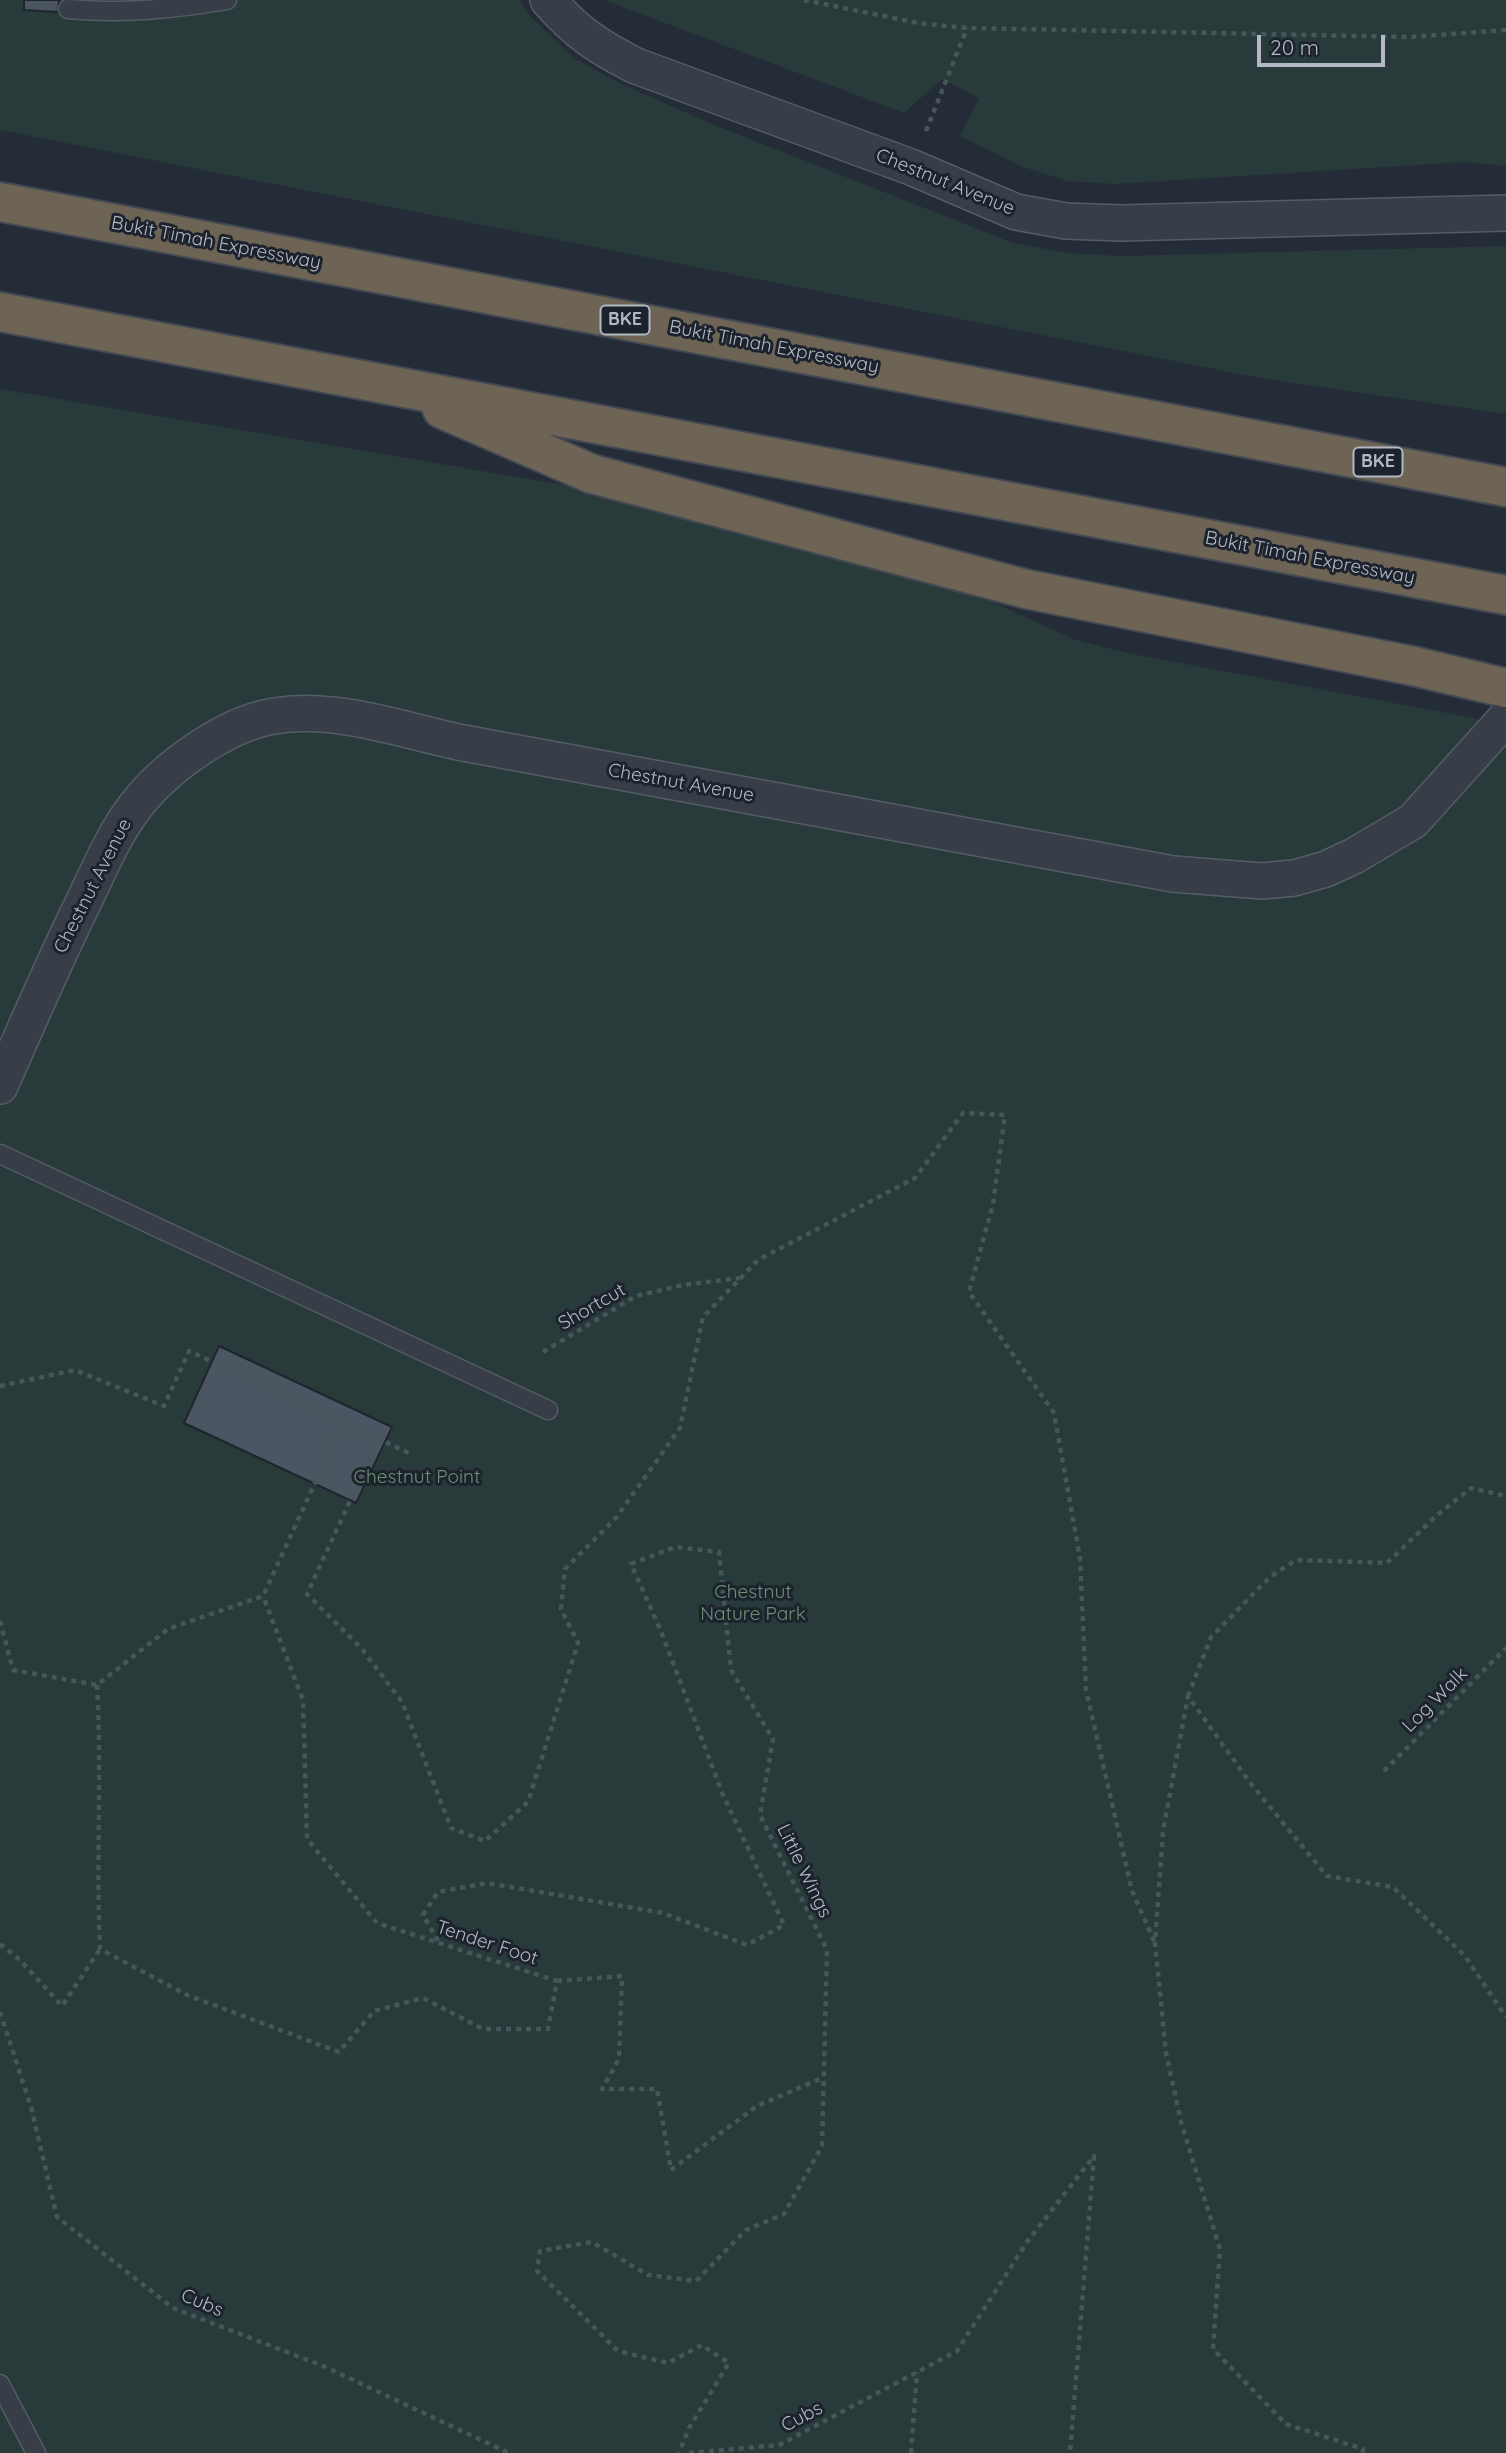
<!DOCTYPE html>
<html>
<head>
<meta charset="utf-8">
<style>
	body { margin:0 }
	#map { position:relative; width:1506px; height:2453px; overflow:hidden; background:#242c37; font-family:Quicksand,sans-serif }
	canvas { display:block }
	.scale { position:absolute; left:1257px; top:35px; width:128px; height:32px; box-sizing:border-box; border:4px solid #b2b9c4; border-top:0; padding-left:9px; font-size:21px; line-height:24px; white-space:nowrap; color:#b2b9c4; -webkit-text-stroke:5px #1d232c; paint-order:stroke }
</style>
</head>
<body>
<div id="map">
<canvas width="1506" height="2453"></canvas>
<div class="scale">20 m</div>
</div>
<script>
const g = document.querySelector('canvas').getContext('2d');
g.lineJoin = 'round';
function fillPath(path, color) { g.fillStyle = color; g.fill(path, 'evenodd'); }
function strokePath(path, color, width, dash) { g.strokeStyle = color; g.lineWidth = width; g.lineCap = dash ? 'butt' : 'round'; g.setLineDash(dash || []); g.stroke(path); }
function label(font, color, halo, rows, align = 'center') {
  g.font = font + ' Quicksand,sans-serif'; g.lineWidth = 6; g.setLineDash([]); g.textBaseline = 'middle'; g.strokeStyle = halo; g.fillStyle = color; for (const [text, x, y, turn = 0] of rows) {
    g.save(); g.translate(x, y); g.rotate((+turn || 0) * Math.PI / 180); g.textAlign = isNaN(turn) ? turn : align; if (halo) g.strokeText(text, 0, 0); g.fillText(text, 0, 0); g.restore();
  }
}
fillPath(new Path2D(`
	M0,0H519L530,16L574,58L624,85L712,124L1013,243L1069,253L1120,256L1506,246V414L1260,378L0,130Z
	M604,0H1506V166L1464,162L1114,184L1068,181L1023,167L960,136L979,98L942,79L904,113Z
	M0,389L835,531L1076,640L1127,653L1506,724V2453H0Z`), '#293a3a');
const building = new Path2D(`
	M24,0H59L58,12L24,10Z
	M219,1346L392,1427L356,1503L184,1423Z`);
fillPath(building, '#4c5662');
strokePath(building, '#1e252e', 2);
const service = new Path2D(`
	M68,9C122,14 173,9 227,0
	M0,1154L548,1410
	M0,2384L36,2453`);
const minor = new Path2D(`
	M548,0C576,32 598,47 636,66L911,167L1016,212L1066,221L1121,223L1506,213
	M0,1086C27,1024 54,962 84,901C99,870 113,836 134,808C164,768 225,724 274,716C335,706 399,729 458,742L1173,874L1262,881L1294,878L1326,869L1354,856L1413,821L1506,718`);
const motorway = new Path2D(`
	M0,202L1506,487
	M0,312L1506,595
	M442,409L592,474L1026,589L1413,666L1506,688`);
strokePath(service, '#555c65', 21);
strokePath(minor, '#555c65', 38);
strokePath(motorway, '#424952', 42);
strokePath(new Path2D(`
	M804,0L918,23L967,28L1410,37L1506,30
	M926,131L967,28
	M543,1352L636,1296L683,1285L740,1278
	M0,1386L75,1370L164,1406L189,1351L411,1454
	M379,1438L307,1594L362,1649L402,1702L451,1828L485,1841L528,1802L578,1643L561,1609L565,1569L616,1518L680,1428L703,1317L758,1260L915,1178L963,1113L1005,1115L993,1204L969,1292L1054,1413L1080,1558L1086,1690L1132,1891L1155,1943
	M0,1621L13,1670L97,1685L168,1629L263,1596L343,1422
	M97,1685C102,1773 96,1861 100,1949L187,1995L339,2052L374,2011L423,1998L483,2029H548L557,1981L377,1923L307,1839L303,1700L263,1596
	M1188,1696L1211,1637L1270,1577L1296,1560L1387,1563L1436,1516L1471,1488L1506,1496
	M1384,1771L1506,1648
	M438,1941L423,1915L438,1892L487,1883L663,1913L747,1945L784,1925L723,1795L661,1631L631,1564L675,1547L719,1552L731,1670L773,1739L760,1815L827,1950L822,2146L784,2214L746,2230L696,2281L648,2275L592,2242L540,2251L537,2271L618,2351L668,2363L702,2345L729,2363L689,2428L679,2453
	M0,1944L20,1960L62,2006L100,1949
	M557,1981L622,1976L619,2059L602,2089H657L671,2170L757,2106L822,2078
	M0,2012L31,2107L57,2217L173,2308L323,2366L509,2453
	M689,2453L779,2445L957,2351L1027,2242L1094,2156L1070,2453
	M911,2453L917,2372
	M1363,2453V2449L1286,2424L1213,2349L1220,2249L1181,2122L1166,2053L1155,1943L1163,1831L1188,1696L1251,1784L1327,1876L1393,1887L1465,1956L1506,2017`), '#475759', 4.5, [5, 5]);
strokePath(service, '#373e48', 18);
strokePath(minor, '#373e48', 35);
strokePath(motorway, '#6d6455', 38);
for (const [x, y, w] of [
	[625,320,49],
	[1378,462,49]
]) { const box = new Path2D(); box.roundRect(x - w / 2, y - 14.5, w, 29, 5); g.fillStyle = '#1d232c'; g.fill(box); strokePath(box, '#b2b9c4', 2); }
label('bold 18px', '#b2b9c4', null, [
	["BKE",625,320],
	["BKE",1378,462]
]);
label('19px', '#b2b9c4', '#1d232c', [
	["Chestnut Avenue",945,182,22],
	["Bukit Timah Expressway",216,243,11],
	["Bukit Timah Expressway",774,347,11],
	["Bukit Timah Expressway",1310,558,11],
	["Chestnut Avenue",681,783,10],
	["Chestnut Avenue",93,886,-63],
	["Shortcut",592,1307,-30],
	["Log Walk",1435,1700,-45],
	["Little Wings",804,1871,64],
	["Tender Foot",487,1943,18],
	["Cubs",202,2303,23],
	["Cubs",802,2417,-28]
]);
label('19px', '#6c9275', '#1d232c', [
	["Chestnut Point",417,1477],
	["Chestnut",753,1592],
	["Nature Park",753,1614]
]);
</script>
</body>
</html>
